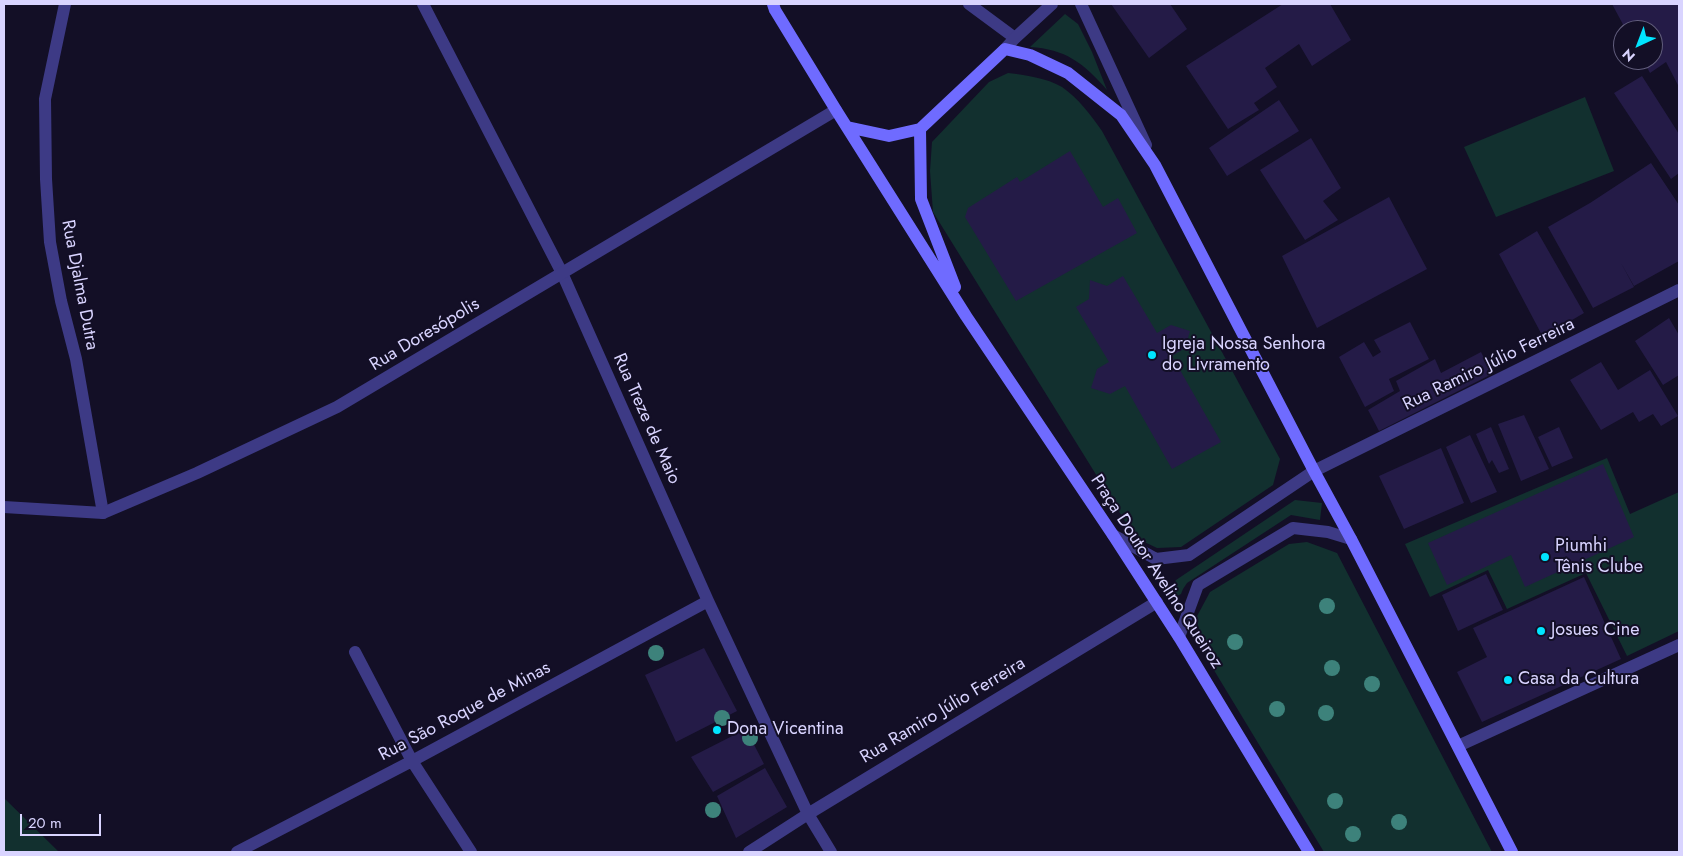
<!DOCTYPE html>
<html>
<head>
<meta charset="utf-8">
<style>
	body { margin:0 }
	#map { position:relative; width:1683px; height:856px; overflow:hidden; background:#130f26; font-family:Jost,sans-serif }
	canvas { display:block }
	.frame { position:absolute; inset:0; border:5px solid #d9d4ff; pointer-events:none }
	.north { position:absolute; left:1613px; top:20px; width:50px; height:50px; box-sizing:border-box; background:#130f26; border:1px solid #625e7d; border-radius:50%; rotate:223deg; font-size:14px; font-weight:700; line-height:20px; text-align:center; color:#d9d4ff }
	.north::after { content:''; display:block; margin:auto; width:18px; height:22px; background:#00e5ff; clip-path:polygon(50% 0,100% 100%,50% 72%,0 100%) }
	.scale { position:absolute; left:20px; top:814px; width:81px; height:22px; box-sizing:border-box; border:2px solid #d9d4ff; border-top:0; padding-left:6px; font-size:15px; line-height:18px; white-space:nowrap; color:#d9d4ff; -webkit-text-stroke:4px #130f26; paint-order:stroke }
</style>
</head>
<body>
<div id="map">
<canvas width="1683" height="856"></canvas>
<div class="frame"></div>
<div class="north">N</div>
<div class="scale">20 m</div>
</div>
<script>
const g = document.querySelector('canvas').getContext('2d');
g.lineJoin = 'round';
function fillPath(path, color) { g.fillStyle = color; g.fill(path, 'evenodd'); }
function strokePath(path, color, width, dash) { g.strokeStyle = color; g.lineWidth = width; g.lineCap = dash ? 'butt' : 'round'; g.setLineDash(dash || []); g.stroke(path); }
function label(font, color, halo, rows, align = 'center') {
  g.font = font + ' Jost,sans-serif'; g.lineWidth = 4; g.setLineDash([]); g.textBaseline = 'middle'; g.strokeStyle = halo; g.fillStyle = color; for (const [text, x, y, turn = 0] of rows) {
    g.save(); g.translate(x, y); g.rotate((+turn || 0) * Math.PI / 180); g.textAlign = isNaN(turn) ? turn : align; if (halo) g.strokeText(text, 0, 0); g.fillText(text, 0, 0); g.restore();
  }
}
fillPath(new Path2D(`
	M1065,14L1078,24L1092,52L1107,90C1084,63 1065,49 1030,47Z
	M1008,73C1025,75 1047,78 1062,87C1078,98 1091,115 1102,131L1280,459L1273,485L1181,547L1157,548L1136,538L1123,518L933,212L930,171L932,142L989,82Z
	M1585,97L1614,171L1496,217L1464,147Z
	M1607,458L1630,514L1679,492V631L1627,656L1586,573L1507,609L1488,570L1430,597L1405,544Z
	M1295,500L1322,503L1320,520L1291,515L1187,583L1183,589L1181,594L1175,597C1172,591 1171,586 1176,580Z
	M1307,542L1337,553L1492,852H1324L1206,657L1196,618L1210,592L1289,544Z
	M4,798L59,852H4Z`), '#12302f');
fillPath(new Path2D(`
	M1111,4H1170L1187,29L1149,58Z
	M1283,4H1330L1351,40L1312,66L1299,44L1265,68L1277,87L1254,103L1259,110L1228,129L1186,66Z
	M1612,4H1679V87L1666,62L1650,73L1643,60H1653V30H1626Z
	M1642,76L1679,134V173L1671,179L1614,93Z
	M1279,100L1299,131L1227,176L1209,148Z
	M1311,138L1341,188L1323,201L1338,220L1305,240L1260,170Z
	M1070,151L1103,207L1118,198L1137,233L1016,301L965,217L968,208L1017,177L1020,182Z
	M1651,163L1679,205V261L1634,286L1621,263L1634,287L1593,308L1548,227L1590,203Z
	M1389,197L1427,269L1317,328L1282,256Z
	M1537,231L1584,313L1543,337L1499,254Z
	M1123,276L1157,333L1171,325L1190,331L1185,348L1172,356L1221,442L1172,469L1125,386L1110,394L1091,388L1097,369L1109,362L1076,307L1089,299L1090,280L1107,286Z
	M1669,318L1679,335V375L1663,385L1635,341Z
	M1410,322L1429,359L1389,379L1394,391L1365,407L1339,357L1364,342L1373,357L1381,352L1374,340Z
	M1481,352L1492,374L1379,431L1368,410L1400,391L1396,381L1435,359L1441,373Z
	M1601,362L1618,390L1650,370L1678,416L1661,426L1653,414L1639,422L1633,412L1601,430L1570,380Z
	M1524,415L1549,469L1521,481L1498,424Z
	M1491,427L1509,469L1499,473L1492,460L1489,464L1476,434Z
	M1559,427L1573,458L1552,467L1538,437Z
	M1470,435L1497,492L1471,503L1446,447Z
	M1441,448L1464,503L1404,529L1379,476Z
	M1603,464L1634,537L1525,587L1511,555L1447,585L1428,543Z
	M1486,574L1503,610L1458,631L1442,595Z
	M1584,577L1621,659L1482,722L1457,672L1487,657L1473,628Z
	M704,648L737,711L676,742L645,675Z
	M746,729L764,764L713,792L691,757Z
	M765,768L787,807L736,838L717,796Z`), '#241b47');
strokePath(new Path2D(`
	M65,4L45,99L46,179L50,242L61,301L76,359L103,513
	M423,4L562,273L708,601L808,814L831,852
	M969,4L1015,38
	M1113,535L1156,559L1189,555L1314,471L1679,290
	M1179,637L1198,585L1293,528L1328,532L1351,539
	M355,652L412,761L471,852
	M1458,746L1679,645
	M237,852L412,761L708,601
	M749,852L808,814L1157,602`), '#3d3a85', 12);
strokePath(new Path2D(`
	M1081,4L1146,145
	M1005,49L1015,38L1052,4
	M4,507L103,513L197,473L337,407L836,110`), '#3d3a85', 12);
strokePath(new Path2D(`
	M773,4L775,10L836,110L966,316L1113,535L1179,637L1309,852
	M847,127L889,136L920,129L1005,49L1030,55L1068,73L1121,115L1155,165L1314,471L1351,539L1512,852
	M920,129L921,199L955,287`), '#6f6bff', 12);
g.fillStyle = '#3d827b';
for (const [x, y] of [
	[1327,606],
	[1235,642],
	[656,653],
	[1332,668],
	[1372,684],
	[1277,709],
	[1326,713],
	[722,718],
	[750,738],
	[1335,801],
	[713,810],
	[1399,822],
	[1353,834]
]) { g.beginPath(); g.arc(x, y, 8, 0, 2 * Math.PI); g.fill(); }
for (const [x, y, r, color] of [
	[1152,355,5,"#00e5ff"],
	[1545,557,5,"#00e5ff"],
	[1541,631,5,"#00e5ff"],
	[1508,680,5,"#00e5ff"],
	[717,730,5,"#00e5ff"]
]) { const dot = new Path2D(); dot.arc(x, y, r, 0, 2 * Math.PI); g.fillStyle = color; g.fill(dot); strokePath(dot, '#130f26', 2); }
label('18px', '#d9d4ff', '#130f26', [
	["Rua Djalma Dutra",79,285,79],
	["Rua Doresópolis",425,335,-31],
	["Rua Ramiro Júlio Ferreira",1489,365,-26],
	["Rua Treze de Maio",646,419,66],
	["Praça Doutor Avelino Queiroz",1156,572,57],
	["Rua Ramiro Júlio Ferreira",943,711,-31],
	["Rua São Roque de Minas",465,712,-28]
]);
label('18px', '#d9d4ff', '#130f26', [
	["Igreja Nossa Senhora",1162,345],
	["do Livramento",1162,366],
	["Piumhi",1555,547],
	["Tênis Clube",1555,568],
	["Josues Cine",1551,631],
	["Casa da Cultura",1518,680],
	["Dona Vicentina",727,730]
], 'left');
</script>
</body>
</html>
